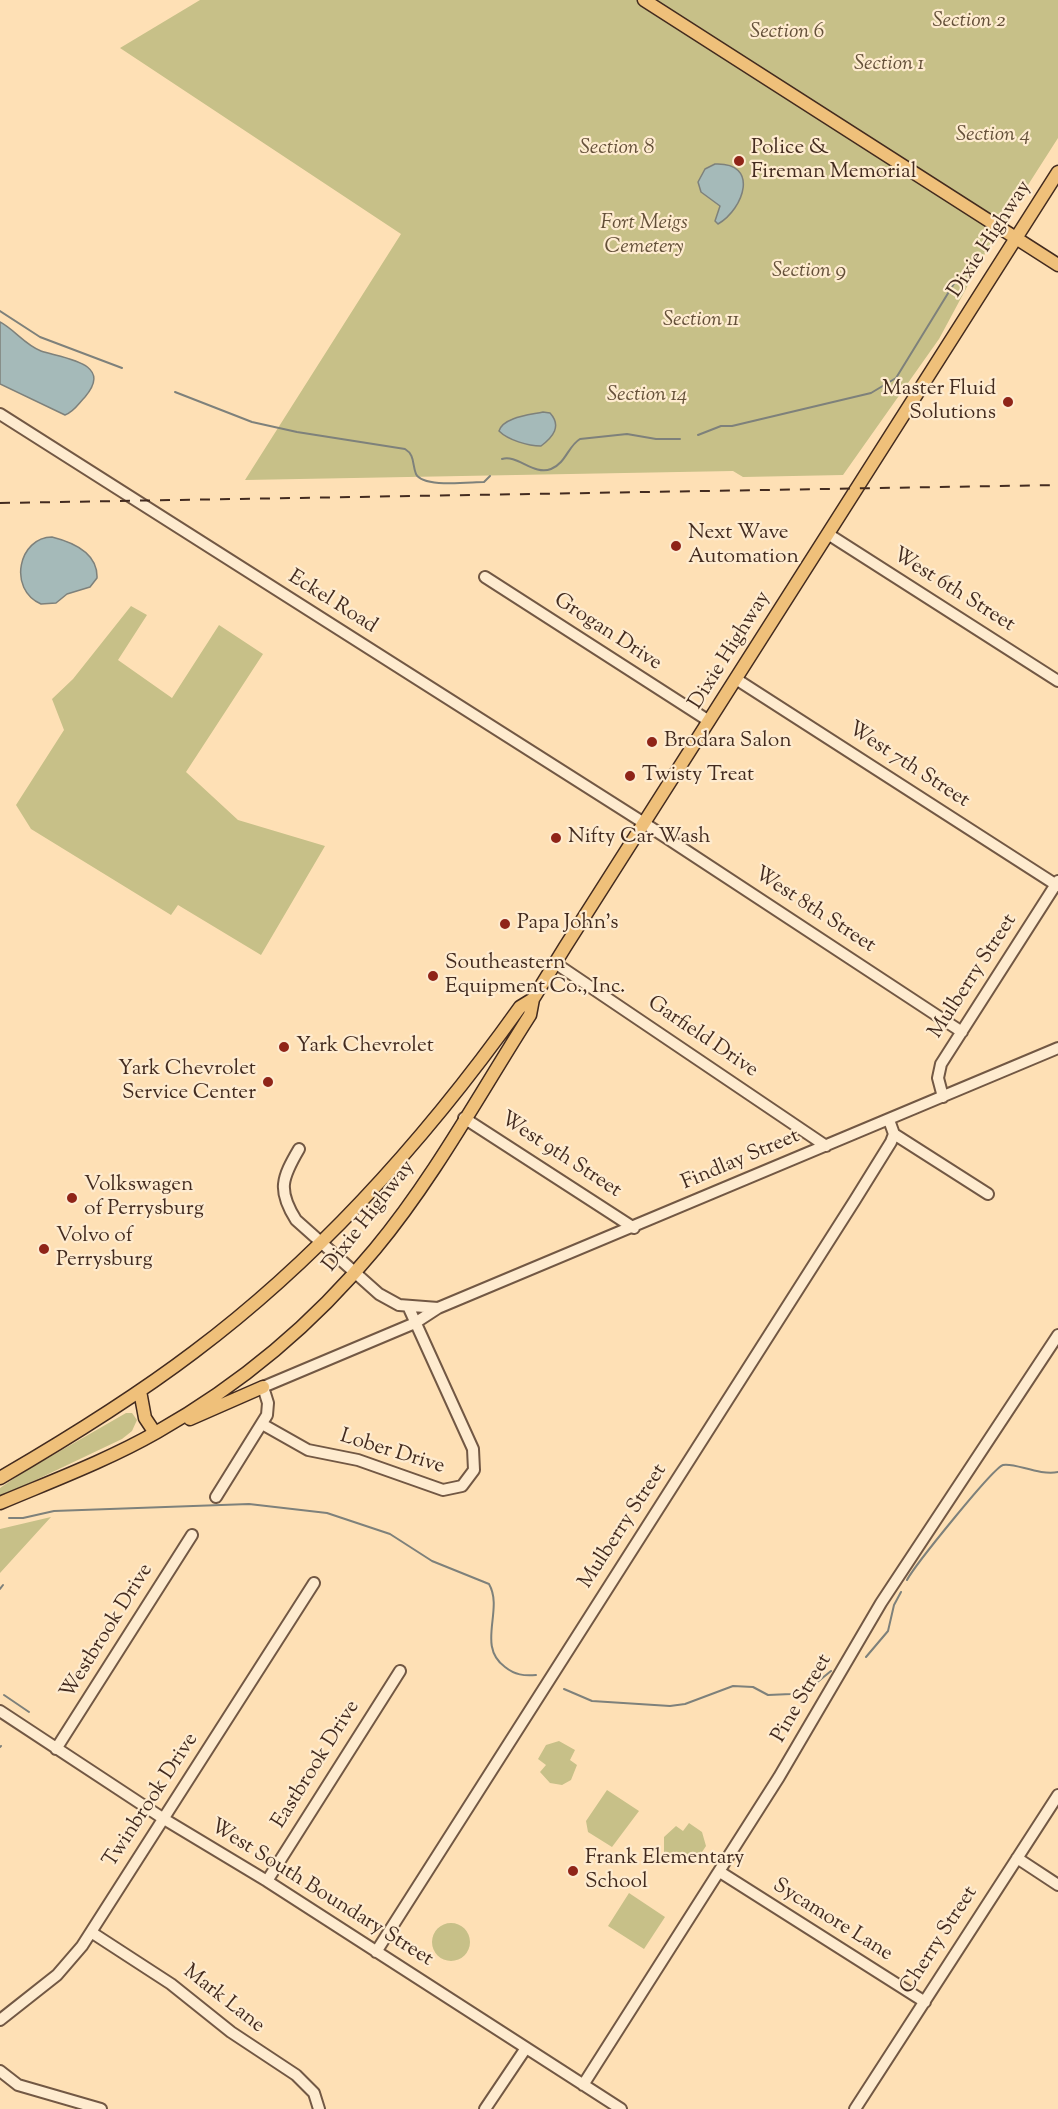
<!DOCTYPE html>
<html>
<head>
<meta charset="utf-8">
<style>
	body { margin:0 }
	canvas { display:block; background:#fee0b5 }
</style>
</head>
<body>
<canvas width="1058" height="2109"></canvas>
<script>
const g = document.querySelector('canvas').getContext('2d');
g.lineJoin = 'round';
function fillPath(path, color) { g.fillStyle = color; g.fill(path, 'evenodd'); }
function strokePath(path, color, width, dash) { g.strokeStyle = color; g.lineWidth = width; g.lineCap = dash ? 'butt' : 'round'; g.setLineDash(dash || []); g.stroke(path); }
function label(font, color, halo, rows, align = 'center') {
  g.font = font + ' "Sorts Mill Goudy",serif'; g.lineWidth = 4.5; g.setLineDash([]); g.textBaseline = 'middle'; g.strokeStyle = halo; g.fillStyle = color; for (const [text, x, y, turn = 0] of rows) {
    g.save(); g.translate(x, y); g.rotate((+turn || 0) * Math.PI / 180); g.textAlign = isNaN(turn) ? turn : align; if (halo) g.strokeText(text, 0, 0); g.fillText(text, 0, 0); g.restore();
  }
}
fillPath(new Path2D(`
	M200,0H1058V138L989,246L939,339L843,475L743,477L733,471L245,480L401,234L120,48Z
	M131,606L147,615L118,660L172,698L219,625L263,654L186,772L238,820L325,846L261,955L178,905L171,915L31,829L16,805L64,730L52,699L73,679Z
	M126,1413H132L137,1420L132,1431L122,1439L0,1497V1488L22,1473Z
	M51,1517L0,1573V1529Z
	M559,1741L575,1750L570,1760L577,1765L571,1780L562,1785L550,1783L540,1772L546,1765L538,1759L546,1745Z
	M607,1790L639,1811L612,1847L588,1832L586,1821Z
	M689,1823L702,1832L706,1846L696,1861L689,1856L684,1863L674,1862L664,1852V1837L676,1826L683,1831Z
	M629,1893L665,1917L644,1949L608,1926Z
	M432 1942a19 19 0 1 1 38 0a19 19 0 1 1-38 0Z`), '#c7c088');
const water = new Path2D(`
	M715,164C760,162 744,209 718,224L715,221L720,206L701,192L698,182L705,169Z
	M0,322C15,330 25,345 41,351C61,358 115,362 85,397C79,403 74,412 65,415L0,384Z
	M543,412L550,413C562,426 553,437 541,446C528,446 508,440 499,431C503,417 530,415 543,412Z
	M52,537C72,542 98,552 97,578L90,587L67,594L56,603L41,604C7,589 19,537 52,537Z`);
fillPath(water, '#a5bab9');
strokePath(water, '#7e817b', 1.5);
strokePath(new Path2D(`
	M0,311L40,337L122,368
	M175,392L252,422L297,432L405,449C415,455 412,464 416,474C423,488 469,482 484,482L490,476
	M698,435L721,426H732L871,393L896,378L958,277
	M502,459C517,454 534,476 551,469C566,463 568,446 580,439L627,434L656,439H680
	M9,1518H23L54,1511L249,1504L327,1513L390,1534L432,1561L489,1584C504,1610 476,1646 505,1667C515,1675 524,1676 536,1675
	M907,1580C915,1565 993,1468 1003,1465C1014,1462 1039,1476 1058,1472
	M0,1589L3,1585
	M866,1657L888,1631L894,1605L901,1592
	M564,1689L592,1701L670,1706L685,1704L733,1686L753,1687L768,1695L791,1694L810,1688L831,1671
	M4,1695L29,1712
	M0,1747L1,1746`), '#7e817b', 2);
const minor = new Path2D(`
	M0,414L644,823L962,1032
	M828,534L1058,681
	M485,577L709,721
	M736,679L1058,886
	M555,963L826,1146
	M943,1097L938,1078L941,1064L1058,881
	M464,1118L634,1228
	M894,1134L988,1194
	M299,1149C282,1178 277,1190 296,1220L379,1294L399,1305L438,1308
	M262,1424L308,1450L358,1460L443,1490L462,1486L474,1470L473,1449L408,1306
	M216,1497L267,1415L268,1403L263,1387L415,1323L438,1308L1058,1048
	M0,1711L164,1819L267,1881L621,2109
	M56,1749L192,1535
	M1017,1858L1058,1885
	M720,1872L925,2002
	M267,1881L400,1671
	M91,1932L171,1984L231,2032L296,2075L314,2093L319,2109
	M376,1952L855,1200L891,1142L894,1134L889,1120
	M0,2020L57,1975L82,1946L314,1583
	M0,2071L18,2085L101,2109
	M583,2085L779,1777L881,1603L1058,1335
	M485,2109L526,2048
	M855,2109L1058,1795`);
const major = new Path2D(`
	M644,0L1058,265
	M140,1391L145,1418L155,1433
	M190,1419L263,1387
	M0,1478C67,1439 132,1399 194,1352C322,1256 428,1136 520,1007L533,999
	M0,1503C52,1481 108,1460 157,1432C240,1385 314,1323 375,1249C434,1178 480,1093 530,1015L533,999L565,947L1058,172`);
strokePath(minor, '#725844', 14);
strokePath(major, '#432b1f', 15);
strokePath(minor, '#feebcf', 10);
strokePath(major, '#efc07a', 12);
strokePath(new Path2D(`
	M0,503L1058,485`), '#432b1f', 2, [10, 10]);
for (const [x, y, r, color] of [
	[739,161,6,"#8f2418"],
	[1008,402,6,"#8f2418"],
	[676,546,6,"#8f2418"],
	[652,742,6,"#8f2418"],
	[630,776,6,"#8f2418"],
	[556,838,6,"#8f2418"],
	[505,924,6,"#8f2418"],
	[433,976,6,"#8f2418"],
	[284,1047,6,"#8f2418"],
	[268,1082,6,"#8f2418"],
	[72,1198,6,"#8f2418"],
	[44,1249,6,"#8f2418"],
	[573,1871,6,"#8f2418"]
]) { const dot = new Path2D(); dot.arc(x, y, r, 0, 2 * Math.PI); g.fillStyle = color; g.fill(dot); strokePath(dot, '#feebcf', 2); }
label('italic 21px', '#645039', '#feebcf', [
	["Section 2",969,22],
	["Section 6",787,33],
	["Section 1",889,65],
	["Section 4",993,136],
	["Section 8",617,149],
	["Fort Meigs",644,224],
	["Cemetery",644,248],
	["Section 9",809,272],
	["Section 11",701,321],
	["Section 14",647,396]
]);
label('21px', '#432b1f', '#feebcf', [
	["Police &",751,149],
	["Fireman Memorial",751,173],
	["Master Fluid",996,390,"right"],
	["Solutions",996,414,"right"],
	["Next Wave",688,534],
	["Automation",688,558],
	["Brodara Salon",664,742],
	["Twisty Treat",642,776],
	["Nifty Car Wash",568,838],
	["Papa John's",517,924],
	["Southeastern",445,964],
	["Equipment Co., Inc.",445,988],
	["Yark Chevrolet",296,1047],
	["Yark Chevrolet",256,1070,"right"],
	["Service Center",256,1094,"right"],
	["Volkswagen",84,1186],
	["of Perrysburg",84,1210],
	["Volvo of",56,1237],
	["Perrysburg",56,1261],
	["Frank Elementary",585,1859],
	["School",585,1883]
], 'left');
label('21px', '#432b1f', '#feebcf', [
	["Dixie Highway",991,240,-57],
	["West 6th Street",953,591,32],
	["Eckel Road",332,603,32],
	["Grogan Drive",607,633,33],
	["Dixie Highway",731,651,-58],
	["West 7th Street",908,766,33],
	["West 8th Street",814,911,33],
	["Mulberry Street",974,977,-57],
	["Garfield Drive",702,1038,34],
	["West 9th Street",560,1156,33],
	["Findlay Street",741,1161,-23],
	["Dixie Highway",370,1217,-52],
	["Lober Drive",392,1453,17],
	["Mulberry Street",624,1527,-57],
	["Westbrook Drive",108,1632,-58],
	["Pine Street",803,1699,-60],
	["Eastbrook Drive",317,1765,-58],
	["Twinbrook Drive",152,1801,-57],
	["West South Boundary Street",321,1894,32],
	["Sycamore Lane",832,1921,32],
	["Cherry Street",940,1941,-57],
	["Mark Lane",223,2000,38]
]);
</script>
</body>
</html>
